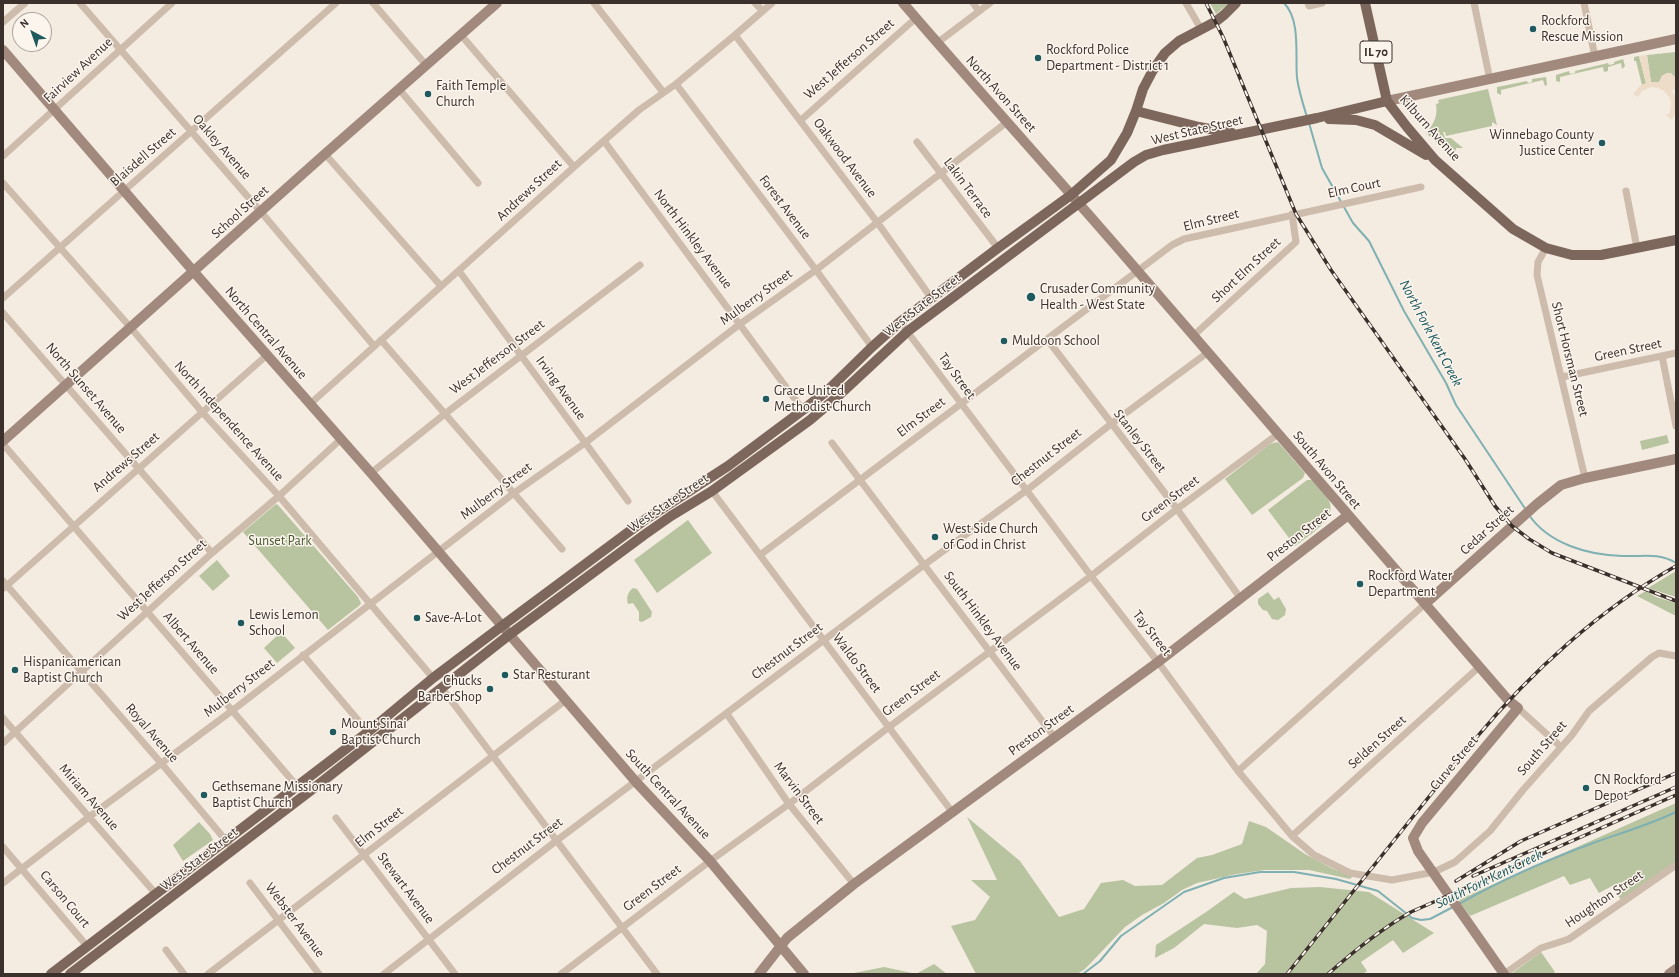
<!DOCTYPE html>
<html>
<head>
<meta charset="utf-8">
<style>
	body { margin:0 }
	#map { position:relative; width:1679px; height:977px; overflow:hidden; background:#f4ebe1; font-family:"Alegreya Sans",sans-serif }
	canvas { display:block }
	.frame { position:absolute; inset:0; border:4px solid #3b302b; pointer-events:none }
	.north { position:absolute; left:12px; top:12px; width:40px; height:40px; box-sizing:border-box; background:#fbf5ee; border:1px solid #aea6a0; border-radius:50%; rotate:319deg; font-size:11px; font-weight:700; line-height:16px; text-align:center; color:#3b302b }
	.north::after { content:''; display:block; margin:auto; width:14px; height:18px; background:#1f5a5e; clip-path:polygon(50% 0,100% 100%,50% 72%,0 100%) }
</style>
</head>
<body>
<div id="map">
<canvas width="1679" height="977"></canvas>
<div class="frame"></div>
<div class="north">N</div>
</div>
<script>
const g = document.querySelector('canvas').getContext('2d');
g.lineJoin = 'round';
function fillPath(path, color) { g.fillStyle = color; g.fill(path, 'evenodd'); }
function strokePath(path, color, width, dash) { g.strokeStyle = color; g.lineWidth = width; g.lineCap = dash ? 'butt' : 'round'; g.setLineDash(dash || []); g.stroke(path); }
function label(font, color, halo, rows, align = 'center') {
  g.font = font + ' "Alegreya Sans",sans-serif'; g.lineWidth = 3; g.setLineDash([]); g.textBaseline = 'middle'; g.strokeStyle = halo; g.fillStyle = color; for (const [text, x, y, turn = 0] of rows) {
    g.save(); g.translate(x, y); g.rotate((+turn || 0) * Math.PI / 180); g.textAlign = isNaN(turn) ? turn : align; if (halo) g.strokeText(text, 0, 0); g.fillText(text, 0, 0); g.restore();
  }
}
fillPath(new Path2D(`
	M1210,3H1229L1216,14Z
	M1676,52V78L1667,73L1662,76L1659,82H1651L1647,55Z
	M1639,56L1646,83L1642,85L1636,61H1634V57Z
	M1623,59L1625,66L1622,69L1621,63L1608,67V71L1604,72L1603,67L1560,77V82L1556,81V75L1569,71L1570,74L1575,73V71L1608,63L1609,65L1614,64V62Z
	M1546,77L1547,85L1545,86L1543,80L1501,90V95L1497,93V87L1527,81L1528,83L1532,82V79Z
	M1488,89L1497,125L1492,122V126L1446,136L1445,132H1443L1445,138H1451L1463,148H1456V160L1426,133C1434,124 1438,116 1436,104L1439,103L1438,100Z
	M1667,435L1669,443L1642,450L1640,441Z
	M1277,442L1279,443L1305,473L1303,478L1252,515L1225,479L1270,444Z
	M1307,480H1312C1317,486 1324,493 1328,499C1340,518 1308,536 1295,546L1268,510Z
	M276,504L278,505L358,597L361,603L360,605L328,630L243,532Z
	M688,520L712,553L657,593L634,560Z
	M217,560L230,576L213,591L199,576Z
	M1676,571V597L1648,588Z
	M633,588L637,589L652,612L651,617L642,622L639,621V612L633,603L628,604C626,597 628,592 633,588Z
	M1646,591L1656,597L1676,603V616L1637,596Z
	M1268,592L1274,600L1279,597L1286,609L1285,615L1278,620L1272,619L1267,611L1263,610L1258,604V599Z
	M281,632L295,648L277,663L264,648Z
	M1676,803V862L1621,900L1612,886L1599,893L1590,878L1570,885L1564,876L1470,916L1458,900Z
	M967,817L1020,861L1059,917L1084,909L1101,883L1123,880L1135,886L1162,885L1197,858L1212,855L1242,844L1249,821L1266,827L1305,854L1333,869L1353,876L1350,879L1309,870H1265L1237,874L1197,883L1182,890L1164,903L1142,915L1125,927L1085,969L1077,974H976L951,926L975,920L990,897L971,880H997Z
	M199,822L210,834L213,840L183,861L173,845Z
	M1320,887L1369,892L1434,933L1403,953L1393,940L1361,962L1367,971L1363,974H1256L1265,964L1267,931L1257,925L1237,928L1204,924L1174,948L1155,958L1156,945L1206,912L1234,892L1245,899L1291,888Z
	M1541,952L1555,972L1552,974H1511Z
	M934,964L947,974H849L884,967L916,974Z`), '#b8c4a0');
fillPath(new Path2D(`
	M1647,55L1651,82H1659L1662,76L1667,73H1671L1676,78V91L1674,89L1672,91L1676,98V112L1672,120L1666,115L1667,114L1669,115L1670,112L1671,104L1670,98L1664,91L1658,88L1651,87L1642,91L1638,97L1633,94L1640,86L1646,83L1639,56Z`), '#ecdcc8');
strokePath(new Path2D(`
	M1284,3C1301,20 1295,56 1297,78C1299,92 1303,104 1307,117
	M1309,123L1322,168L1353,223L1369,241L1404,311L1446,383L1456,405L1526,510
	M1529,515C1549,544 1588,555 1622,556C1642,557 1658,552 1676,563
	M1459,904C1501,880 1547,860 1593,843C1621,833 1649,825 1676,812
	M1083,974L1100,961L1121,936L1184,892L1224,878L1260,872H1294L1336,879L1378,891L1412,918L1421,920L1430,919L1453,907`), '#7fb0b2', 2);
strokePath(new Path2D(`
	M80,3L261,212L374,346
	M373,3L426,65
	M594,3L663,92
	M755,3L763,11
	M973,3L979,11
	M1186,3L1201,29
	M1308,3L1309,6L1322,3
	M1474,3L1490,80
	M1584,3L1595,57
	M3,22L25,3
	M461,35L574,167
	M735,35L877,222L932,299
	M937,43L990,3
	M676,84L816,270L872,347
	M399,89L478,183
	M801,120L916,18
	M604,141L803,410
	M917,142L998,248
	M325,154L441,286
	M3,156L172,3
	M3,183L131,328L202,412L279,496L433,678
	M1626,191L1637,248
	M1546,248L1538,262L1537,275L1585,478
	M459,271L628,501
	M3,298L336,3
	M3,313L212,553
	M900,322L1091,576L1158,662L1238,771L1292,836L1314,855L1350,873L1392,880L1434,872L1455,862L1490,831L1523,790L1572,735L1589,711L1652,657L1659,653L1676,656
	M1193,336L1296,242L1292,214
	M1047,339L1177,509L1241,599
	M381,340L562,549
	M1662,356L1676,426
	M1562,377L1676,353
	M310,404L574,167L639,110L676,84L735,35L772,3
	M832,443L1055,738
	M3,444L297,786
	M371,473L446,413L640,265
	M712,491L953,813
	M760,555L1172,245L1184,239L1421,187
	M3,581L161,763L233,849
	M4,588L267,355
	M303,655L368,732
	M441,687L657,974
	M1518,708L1561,747
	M727,714L789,804L854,884
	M3,718L156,894
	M3,743L212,553L279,496L341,439
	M1238,771L1425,604
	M336,818L455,974
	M1292,836L1479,667
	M3,847L87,946
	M3,883L89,817L233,710L514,493L585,443L740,324L816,270L1007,122
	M250,883L319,974
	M166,950L184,974
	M208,974L566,700
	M384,974L556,841L924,565L1027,490L1111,424L1207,353
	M561,974L710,861L789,804L889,727L1091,576L1177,509L1278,434
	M1504,974L1541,948L1569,939L1676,865`), '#cdbbac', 7);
strokePath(new Path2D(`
	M903,3C982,95 1063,184 1142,276C1264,418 1386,560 1509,701L1518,708L1422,823L1413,838L1418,851L1504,974
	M3,50L194,272L371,473L636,782L710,861L804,974
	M1387,101L1676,39
	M3,441L325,154L497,3
	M1425,604L1537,504L1561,485L1585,478L1676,459
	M759,974L787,938L854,884L1158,662L1347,516
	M1669,974L1676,969`), '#a18a7d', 10);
strokePath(new Path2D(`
	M1365,3L1387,101L1407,127L1435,160L1513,229L1546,248L1572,255H1601L1676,240
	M1136,111L1199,127L1232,133
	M1329,119L1356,120L1375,125L1426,155
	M51,974L368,732L433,678L502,626L646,519L728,466L803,410L828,390L872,347L900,322L998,248L1071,195L1111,160L1127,133L1136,111L1143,89L1153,70L1165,53L1179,41L1215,22L1224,15L1236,3
	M70,974L314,788L509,635L644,535L671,516L712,491L810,420L837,397L908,331L1134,162L1146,155L1163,150L1317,118L1387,101`), '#7d675c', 10);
const rail = new Path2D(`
	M1206,3L1223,37L1296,214L1331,270L1465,459L1495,506L1512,526L1529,539L1552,553L1676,601
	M1473,876L1676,787
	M1456,881L1521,841L1676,773
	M1287,974L1476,738C1531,672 1600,609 1676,566
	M1328,974C1354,951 1381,929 1411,912L1676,795`);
strokePath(rail, '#3b302b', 3.5);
strokePath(rail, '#fbf5ee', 2, [6]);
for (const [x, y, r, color] of [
	[1533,29,4,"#1f5a5e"],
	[1038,58,4,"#1f5a5e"],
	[428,94,4,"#1f5a5e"],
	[1602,143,4,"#1f5a5e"],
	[1031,297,5,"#1f5a5e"],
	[1004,341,4,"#1f5a5e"],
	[766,399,4,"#1f5a5e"],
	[935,537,4,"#1f5a5e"],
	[1360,584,4,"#1f5a5e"],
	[417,618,4,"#1f5a5e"],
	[241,623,4,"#1f5a5e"],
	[15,670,4,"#1f5a5e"],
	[505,675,4,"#1f5a5e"],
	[490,689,4,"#1f5a5e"],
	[333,732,4,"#1f5a5e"],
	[1586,788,4,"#1f5a5e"],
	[204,795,4,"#1f5a5e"]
]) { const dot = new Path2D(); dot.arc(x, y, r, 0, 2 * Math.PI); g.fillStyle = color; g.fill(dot); strokePath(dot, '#fbf5ee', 1.5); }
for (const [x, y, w] of [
	[1376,52,32]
]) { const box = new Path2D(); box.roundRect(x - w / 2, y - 11, w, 22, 3); g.fillStyle = '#fbf5ee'; g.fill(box); strokePath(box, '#3b302b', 1); }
label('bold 13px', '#3b302b', null, [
	["IL 70",1376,52]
]);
label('14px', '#3b302b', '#fbf5ee', [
	["Rockford",1541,21],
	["Rescue Mission",1541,37],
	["Rockford Police",1046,50],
	["Department - District 1",1046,66],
	["Faith Temple",436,86],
	["Church",436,102],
	["Winnebago County",1594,135,"right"],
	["Justice Center",1594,151,"right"],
	["Crusader Community",1040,289],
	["Health - West State",1040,305],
	["Muldoon School",1012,341],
	["Grace United",774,391],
	["Methodist Church",774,407],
	["West Side Church",943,529],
	["of God in Christ",943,545],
	["Rockford Water",1368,576],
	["Department",1368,592],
	["Lewis Lemon",249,615],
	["School",249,631],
	["Save-A-Lot",425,618],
	["Hispanicamerican",23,662],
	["Baptist Church",23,678],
	["Star Resturant",513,675],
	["Chucks",482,681,"right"],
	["BarberShop",482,697,"right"],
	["Mount Sinai",341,724],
	["Baptist Church",341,740],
	["CN Rockford",1594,780],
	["Depot",1594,796],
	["Gethsemane Missionary",212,787],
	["Baptist Church",212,803]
], 'left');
label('14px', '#3b302b', '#fbf5ee', [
	["West Jefferson Street",849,59,-41],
	["Fairview Avenue",78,70,-43],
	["North Avon Street",1001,94,48],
	["Kilburn Avenue",1430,128,48],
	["West State Street",1197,130,-13],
	["Oakley Avenue",222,147,49],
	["Blaisdell Street",143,157,-41],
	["Oakwood Avenue",845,158,53],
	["Lakin Terrace",968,188,53],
	["Elm Court",1354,188,-12],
	["Andrews Street",529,190,-43],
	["Forest Avenue",785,207,53],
	["School Street",240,212,-42],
	["Elm Street",1211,220,-14],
	["North Hinkley Avenue",693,239,53],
	["Short Elm Street",1246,270,-43],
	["Mulberry Street",756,297,-36],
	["West State Street",922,305,-38],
	["North Central Avenue",266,333,49],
	["Green Street",1628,350,-12],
	["West Jefferson Street",497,357,-37],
	["Short Horsman Street",1570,359,76],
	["Tay Street",957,376,54],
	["North Sunset Avenue",86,388,49],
	["Irving Avenue",561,388,54],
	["Elm Street",921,417,-37],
	["North Independence Avenue",229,421,48],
	["Stanley Street",1140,441,52],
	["Chestnut Street",1046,457,-38],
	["Andrews Street",126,462,-41],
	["South Avon Street",1327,470,50],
	["Mulberry Street",496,491,-37],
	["Green Street",1170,499,-37],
	["West State Street",668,503,-34],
	["Cedar Street",1487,530,-42],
	["Preston Street",1299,535,-38],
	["West Jefferson Street",162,580,-42],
	["South Hinkley Avenue",983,621,53],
	["Tay Street",1152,633,52],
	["Albert Avenue",191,643,49],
	["Chestnut Street",787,651,-37],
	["Waldo Street",857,663,53],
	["Mulberry Street",239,688,-38],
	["Green Street",911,693,-37],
	["Preston Street",1041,730,-36],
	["Royal Avenue",152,733,49],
	["Selden Street",1377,742,-42],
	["South Street",1542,748,-49],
	["Curve Street",1454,763,-50],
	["Marvin Street",799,793,53],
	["South Central Avenue",668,794,47],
	["Miriam Avenue",89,797,49],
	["Elm Street",379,827,-38],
	["Chestnut Street",527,846,-37],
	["West State Street",199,859,-38],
	["Stewart Avenue",406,888,53],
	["Green Street",652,888,-37],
	["Carson Court",65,899,50],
	["Houghton Street",1604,899,-34],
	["Webster Avenue",295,920,53]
]);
label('14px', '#4a5a2e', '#fbf5ee', [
	["Sunset Park",280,541]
]);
label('italic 15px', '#1f5a5e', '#fbf5ee', [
	["North Fork Kent Creek",1431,333,62],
	["South Fork Kent Creek",1489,879,-26]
]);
</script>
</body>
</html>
